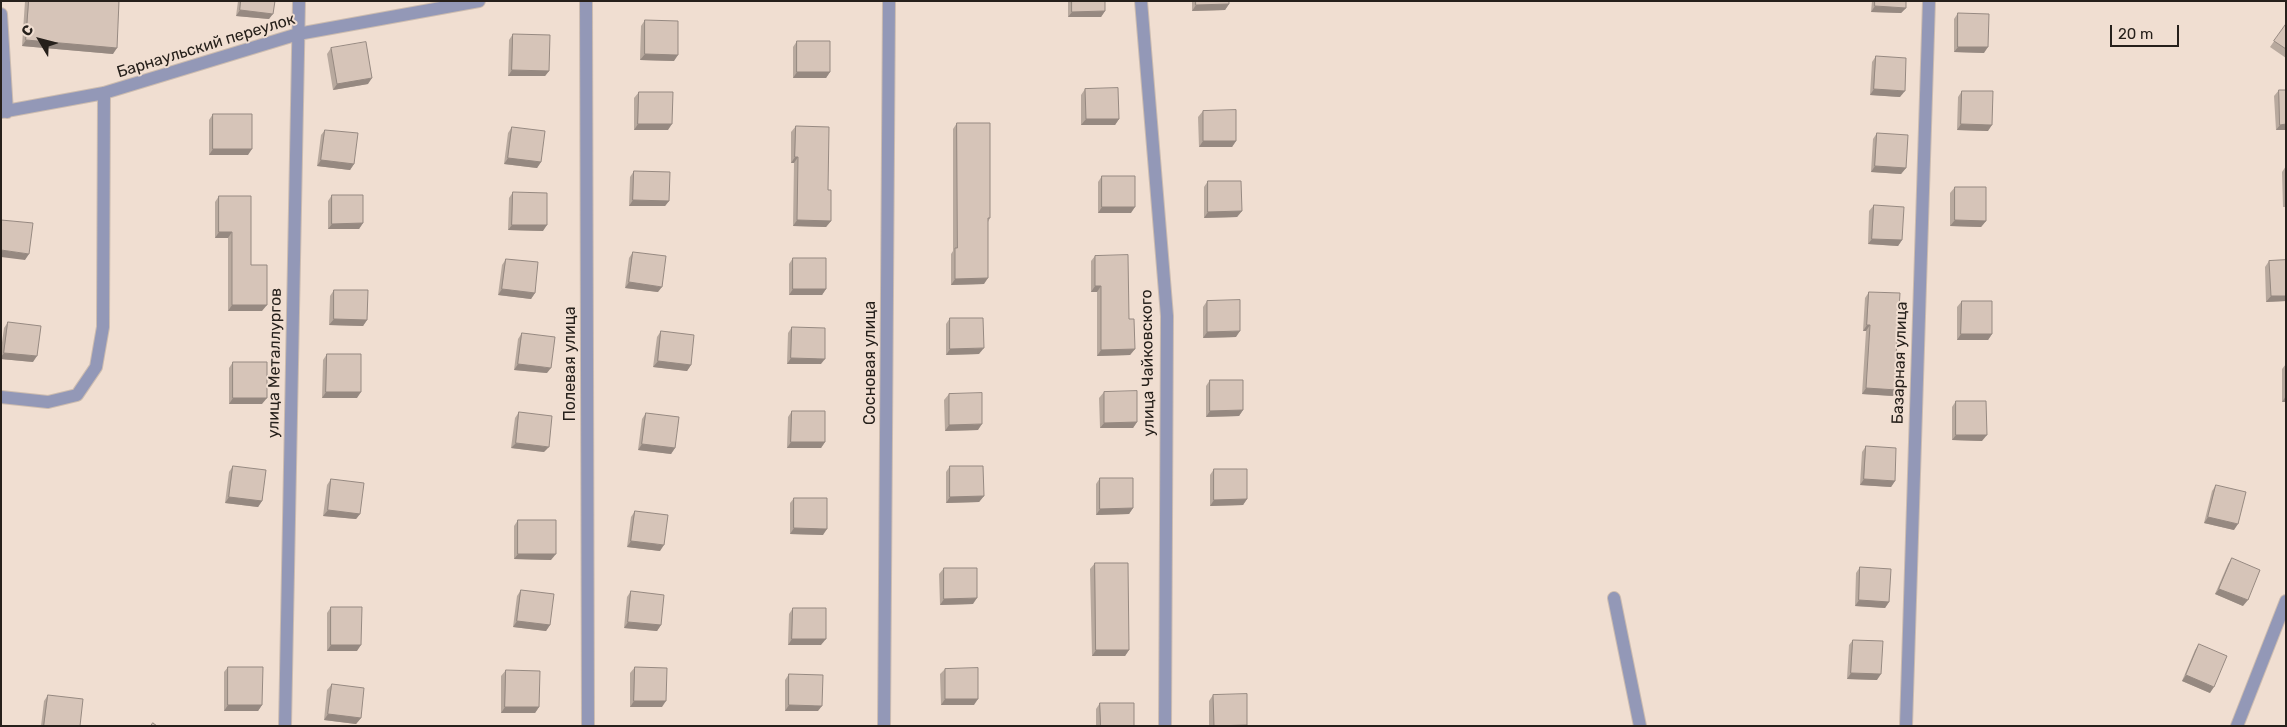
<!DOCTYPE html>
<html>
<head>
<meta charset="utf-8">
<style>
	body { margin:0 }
	#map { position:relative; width:2287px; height:727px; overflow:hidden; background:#f0ded1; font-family:Rubik,sans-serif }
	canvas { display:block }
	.frame { position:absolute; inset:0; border:2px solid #26201b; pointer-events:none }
	.north { position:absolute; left:15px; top:15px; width:50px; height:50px; -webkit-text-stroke:4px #f0ded1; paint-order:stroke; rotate:307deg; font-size:14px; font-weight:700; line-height:20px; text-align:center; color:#26201b }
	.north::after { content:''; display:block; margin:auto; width:18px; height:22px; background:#26201b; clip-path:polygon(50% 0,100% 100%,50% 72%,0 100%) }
	.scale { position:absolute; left:2110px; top:25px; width:69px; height:22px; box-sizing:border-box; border:2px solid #26201b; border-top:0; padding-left:6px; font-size:15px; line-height:18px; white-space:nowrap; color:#26201b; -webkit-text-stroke:4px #f0ded1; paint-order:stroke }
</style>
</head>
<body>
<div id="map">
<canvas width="2287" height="727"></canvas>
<div class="frame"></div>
<div class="north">С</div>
<div class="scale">20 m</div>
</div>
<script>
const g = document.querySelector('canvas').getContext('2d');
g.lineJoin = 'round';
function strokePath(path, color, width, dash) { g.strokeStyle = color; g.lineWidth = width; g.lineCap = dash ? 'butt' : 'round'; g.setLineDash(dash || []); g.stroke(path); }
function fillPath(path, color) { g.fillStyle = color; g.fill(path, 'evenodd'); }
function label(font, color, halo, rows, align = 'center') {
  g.font = font + ' Rubik,sans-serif'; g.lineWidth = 4; g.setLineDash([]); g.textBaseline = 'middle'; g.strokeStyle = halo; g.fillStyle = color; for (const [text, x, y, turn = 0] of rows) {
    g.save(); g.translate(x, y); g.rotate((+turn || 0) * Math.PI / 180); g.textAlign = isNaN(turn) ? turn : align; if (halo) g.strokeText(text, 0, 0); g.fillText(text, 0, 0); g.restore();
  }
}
const minor = new Path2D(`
	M586,1L588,726
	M1141,1L1167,316L1165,726
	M1,14L7,112
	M1,112L104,93L298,34L479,1
	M1,397L48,402L77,395L96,367L103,327L104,93
	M1614,598L1640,726
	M285,726L299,1
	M884,726L889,1
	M1906,726L1929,1
	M2237,726L2286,601`);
strokePath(minor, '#ccbcb0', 14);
strokePath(minor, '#9398b7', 12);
fillPath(new Path2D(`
	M25,1H119L113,54L22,46Z
	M238,1H275L269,19L236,16Z
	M1068,1H1105V11L1101,17H1068Z
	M1192,1H1229V4L1225,10L1192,11Z
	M1872,1H1906V8L1901,13L1871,12Z
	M1958,13L1984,53L1954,52V19Z
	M645,20L674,61L640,60L641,26Z
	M2286,24V58L2270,47Z
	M513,34L549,71L545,76H508L509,40Z
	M797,41L830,72L826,78H793V47Z
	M331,48L368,84L333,90L327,54Z
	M1876,56L1900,97L1870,95L1872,62Z
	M1085,89L1119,119L1115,125H1081V95Z
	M2279,90L2286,130H2276L2274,96Z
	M1962,91L1988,131L1957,130L1958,97Z
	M639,92L668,130H634V98Z
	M1203,111L1236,141L1232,147H1199L1198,117Z
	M213,114L248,155H209V120Z
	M957,123L990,218L988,222L984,284L951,285V254L953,251V129Z
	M796,126L828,190L831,221L826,227L793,226L794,163H791V132Z
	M512,127L541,162L537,168L504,164L508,133Z
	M325,130L354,164L350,170L317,166L321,135Z
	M1877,133L1906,168L1901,174L1871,172L1873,139Z
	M2286,166V207H2283L2282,172Z
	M634,171L669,201L665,206H629L630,177Z
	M1102,176L1131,213H1098V182Z
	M1208,181L1242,211L1237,217L1204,218V187Z
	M1955,187L1986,221L1981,227L1950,226V193Z
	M513,192L543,231L508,230L509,198Z
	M332,195L363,223L359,229H328V201Z
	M219,196L251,265L262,311H228V238H215V202Z
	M1874,205L1902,240L1898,246L1868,244L1869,211Z
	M633,252L658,292L625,288L629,258Z
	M1095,256L1135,349L1130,355L1097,356V292H1091V261Z
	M793,258L826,289L822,295H789V264Z
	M506,259L535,293L531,299L498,295L502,265Z
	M2286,260V301L2266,302L2265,267L2269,261Z
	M334,290L367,320L363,326L329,325L330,296Z
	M1869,292L1896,357L1893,396L1862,394L1866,331H1863L1865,298Z
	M1207,301L1236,337L1203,338V307Z
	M1962,301L1992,334L1988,340H1957V307Z
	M950,318L979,354L946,355V324Z
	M8,322L33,362L1,359V350L4,328Z
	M792,327L821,364H787L788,333Z
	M661,331L691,365L687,371L653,367L657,337Z
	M522,333L547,373L514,370L518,339Z
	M327,354L357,398H322L323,360Z
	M233,362L262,404H229V368Z
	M2286,364V402H2282V369Z
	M1210,380L1243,410L1239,416L1206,417V386Z
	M1104,392L1137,422L1133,428H1100L1099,398Z
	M949,394L978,430L945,431L944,400Z
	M1956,401L1982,441L1952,440V407Z
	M792,411L825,442L821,448H787L788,417Z
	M519,412L544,452L511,448L515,418Z
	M646,413L675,448L671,454L638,450L642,419Z
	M1866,446L1895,481L1891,487L1860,485L1862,452Z
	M233,466L262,501L258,507L225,503L229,472Z
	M950,466L984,496L979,502L946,503V472Z
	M1214,469L1247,499L1243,505L1210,506V475Z
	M1100,478L1133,508L1129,514L1096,515V484Z
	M331,479L360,514L356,519L323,516L327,485Z
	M2216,485L2234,530L2204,523L2212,491Z
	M794,498L823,535L790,534V503Z
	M635,511L660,551L627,547L631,517Z
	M518,520L551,560L514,559V526Z
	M2232,558L2243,606L2215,594L2228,564Z
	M1095,563L1129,650L1125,656H1092L1090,569Z
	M1860,567L1889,602L1885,608L1855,606L1856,573Z
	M944,568L973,604L940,605L939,574Z
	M521,590L550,625L546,631L513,627L517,596Z
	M631,591L661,625L657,631L624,628L627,597Z
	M331,607L357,651H327V613Z
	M793,608L821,645H788L789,614Z
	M1853,640L1877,680L1847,679L1849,645Z
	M2199,644L2210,693L2182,681L2195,650Z
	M228,667L262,705L258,711H224V672Z
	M635,667L662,707H630V673Z
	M945,669L974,705H941L940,674Z
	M506,670L539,707L535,713H501V676Z
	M789,674L818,711H785V680Z
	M332,684L361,718L356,724L324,720L327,690Z
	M48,695L80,726H41L44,701Z
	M1213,695L1247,725L1246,726H1209V701Z
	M1100,703L1134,726H1096V709Z`), '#b8a99e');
fillPath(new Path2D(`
	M794,1H828V2Z
	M1229,4L1225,10L1192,11L1196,5Z
	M1875,6L1906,8L1901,13L1871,12Z
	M240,10L273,14L269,19L236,16Z
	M1105,11L1101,17H1068L1072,12Z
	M26,40L117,48L113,54L22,46Z
	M1958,47H1988L1984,53L1954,52Z
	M645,54L678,55L674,61L640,60Z
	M512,70L549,71L545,76H508Z
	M797,72H830L826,78H793Z
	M372,78L368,84L333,90L337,84Z
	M1874,89L1905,91L1900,97L1870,95Z
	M1086,119H1119L1115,125H1081Z
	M638,124H672L668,130H634Z
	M1961,124L1992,125L1988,131L1957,130Z
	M2286,124V130H2276L2280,125Z
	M1203,141H1236L1232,147H1199Z
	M213,149H252L248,155H209Z
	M795,157H798L794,163H791Z
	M508,158L541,162L537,168L504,164Z
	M321,160L354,164L350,170L317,166Z
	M1875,166L1906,168L1901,174L1871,172Z
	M633,200L669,201L665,206H629Z
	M1102,207H1135L1131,213H1098Z
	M1242,211L1237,217L1204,218L1208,212Z
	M797,220L831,221L826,227L793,226Z
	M1955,220L1986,221L1981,227L1950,226Z
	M363,223L359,229H328L332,224Z
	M512,225H547L543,231L508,230Z
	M219,232H232L228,238H215Z
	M1872,239L1902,240L1898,246L1868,244Z
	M1,250L29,254L25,260L1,257Z
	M988,278L984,284L951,285L955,279Z
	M629,282L662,287L658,292L625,288Z
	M1095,286H1101L1097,292H1091Z
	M502,289L535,293L531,299L498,295Z
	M793,289H826L822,295H789Z
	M2271,296H2286V301L2266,302Z
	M232,305H267L262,311H228Z
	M334,319L367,320L363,326L329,325Z
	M1867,325H1870L1866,331H1863Z
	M1240,331L1236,337L1203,338L1207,332Z
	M1961,334H1992L1988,340H1957Z
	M984,348L979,354L946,355L950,349Z
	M1135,349L1130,355L1097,356L1101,350Z
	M4,353L37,356L33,362L1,359V357Z
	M791,358L825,359L821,364H787Z
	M658,361L691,365L687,371L653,367Z
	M518,364L551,368L547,373L514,370Z
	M1866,388L1897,390L1893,396L1862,394Z
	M326,392H361L357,398H322Z
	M2286,396V402H2282Z
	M233,398H267L262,404H229Z
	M1243,410L1239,416L1206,417L1210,411Z
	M1137,422L1133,428H1100L1104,423Z
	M982,424L978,430L945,431L949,425Z
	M1956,435H1987L1982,441L1952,440Z
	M791,442H825L821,448H787Z
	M516,443L549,447L544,452L511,448Z
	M642,444L675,448L671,454L638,450Z
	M1864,479L1895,481L1891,487L1860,485Z
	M984,496L979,502L946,503L950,497Z
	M229,497L262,501L258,507L225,503Z
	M1247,499L1243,505L1210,506L1214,500Z
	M1133,508L1129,514L1096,515L1100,509Z
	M328,510L360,514L356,519L323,516Z
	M2208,517L2238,524L2234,530L2204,523Z
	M794,528L827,529L823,535L790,534Z
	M631,541L664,545L660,551L627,547Z
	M518,554H556L551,560L514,559Z
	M2219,589L2248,600L2243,606L2215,594Z
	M977,598L973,604L940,605L944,599Z
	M1859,600L1889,602L1885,608L1855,606Z
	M517,621L550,625L546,631L513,627Z
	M628,622L661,625L657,631L624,628Z
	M792,639H826L821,645H788Z
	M331,645H361L357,651H327Z
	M1096,650H1129L1125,656H1092Z
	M1851,673L1881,674L1877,680L1847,679Z
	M2186,675L2214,687L2210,693L2182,681Z
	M945,699H978L974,705H941Z
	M634,701H666L662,707H630Z
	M228,705H262L258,711H224Z
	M789,705L822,706L818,711H785Z
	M505,707H539L535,713H501Z
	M328,714L361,718L356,724L324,720Z`), '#968981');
const building = new Path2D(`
	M29,1H119L117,48L26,40Z
	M241,1H275L273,14L240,10Z
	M1072,1H1105V11L1072,12Z
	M1196,1H1229V4L1196,5Z
	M1875,1H1906V8L1875,6Z
	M1958,13L1989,14L1988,47H1958Z
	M645,20L678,21V55L645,54Z
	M2286,24V49L2274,41Z
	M513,34L550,35L549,71L512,70Z
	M797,41H830V72H797Z
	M366,42L372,78L337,84L331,48Z
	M1876,56L1906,58L1905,91L1874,89Z
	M1118,88L1119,119H1086L1085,89Z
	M2279,90H2286V124L2280,125Z
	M1962,91H1993L1992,125L1961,124Z
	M639,92H673L672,124H638Z
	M1236,110V141H1203V111Z
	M213,114H252V149H213Z
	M957,123H990V218H988V278L955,279V248H957Z
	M796,126L829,127L828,190H831V221L797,220L798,157H795Z
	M512,127L545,131L541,162L508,158Z
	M325,130L358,133L354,164L321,160Z
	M1877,133L1908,135L1906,168L1875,166Z
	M634,171L670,172L669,201L633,200Z
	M1102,176H1135V207H1102Z
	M1208,181H1241L1242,211L1208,212Z
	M1955,187H1986V221L1955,220Z
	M513,192L547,193V225H512Z
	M332,195H363V223L332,224Z
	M219,196H251V265H267V305H232V232H219Z
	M1874,205L1904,207L1902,240L1872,239Z
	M1,220L33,223L29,254L1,250Z
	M633,252L666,256L662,287L629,282Z
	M1128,255L1129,319H1134L1135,349L1101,350V286H1095V256Z
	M793,258H826V289H793Z
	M506,259L538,262L535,293L502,289Z
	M2286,260V296H2271L2269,261Z
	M334,290H368L367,320L334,319Z
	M1869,292L1900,293L1896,357H1899L1897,390L1866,388L1870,325H1867Z
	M1240,300V331L1207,332V301Z
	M1962,301H1992V334H1961Z
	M950,318H983L984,348L950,349Z
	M8,322L41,326L37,356L4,353Z
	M792,327L825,328V359L791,358Z
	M661,331L694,335L691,365L658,361Z
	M522,333L555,337L551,368L518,364Z
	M327,354H361V392H326Z
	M233,362H267V398H233Z
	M1210,380H1243V410L1210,411Z
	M1137,391V422L1104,423V392Z
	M982,393V424L949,425V394Z
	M1956,401H1986L1987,435H1956Z
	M792,411H825V442H791Z
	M519,412L552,416L549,447L516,443Z
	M646,413L679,417L675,448L642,444Z
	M1866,446L1896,448L1895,481L1864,479Z
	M233,466L266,470L262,501L229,497Z
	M950,466H983L984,496L950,497Z
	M1214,469H1247V499L1214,500Z
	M1100,478H1133V508L1100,509Z
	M331,479L364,483L360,514L328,510Z
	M2216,485L2246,492L2238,524L2208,517Z
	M794,498H827V529L794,528Z
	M635,511L668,515L664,545L631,541Z
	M518,520H556V554H518Z
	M2232,558L2260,570L2248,600L2219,589Z
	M1095,563H1128L1129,650H1096Z
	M1860,567L1891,569L1889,602L1859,600Z
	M944,568H977V598L944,599Z
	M521,590L554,594L550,625L517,621Z
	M631,591L664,595L661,625L628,622Z
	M331,607H362L361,645H331Z
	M793,608H826V639H792Z
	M1853,640L1883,641L1881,674L1851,673Z
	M2199,644L2227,656L2214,687L2186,675Z
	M228,667H263L262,705H228Z
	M635,667L667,668L666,701H634Z
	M978,668V699H945V669Z
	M506,670L540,671L539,707H505Z
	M789,674L823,675L822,706L789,705Z
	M332,684L364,688L361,718L328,714Z
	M1247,694V725L1214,726L1213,695Z
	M48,695L83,699L80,726H44Z
	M1100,703H1134V726H1101Z
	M153,723L157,726H151Z`);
fillPath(building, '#d6c4b8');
strokePath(building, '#968981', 1);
label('16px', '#26201b', '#f0ded1', [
	["Барнаульский переулок",206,46,-17],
	["улица Металлургов",275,363,-89],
	["Сосновая улица",870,363,-90],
	["улица Чайковского",1148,363,-91],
	["Базарная улица",1900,363,-88],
	["Полевая улица",570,364,-90]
]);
</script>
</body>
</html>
